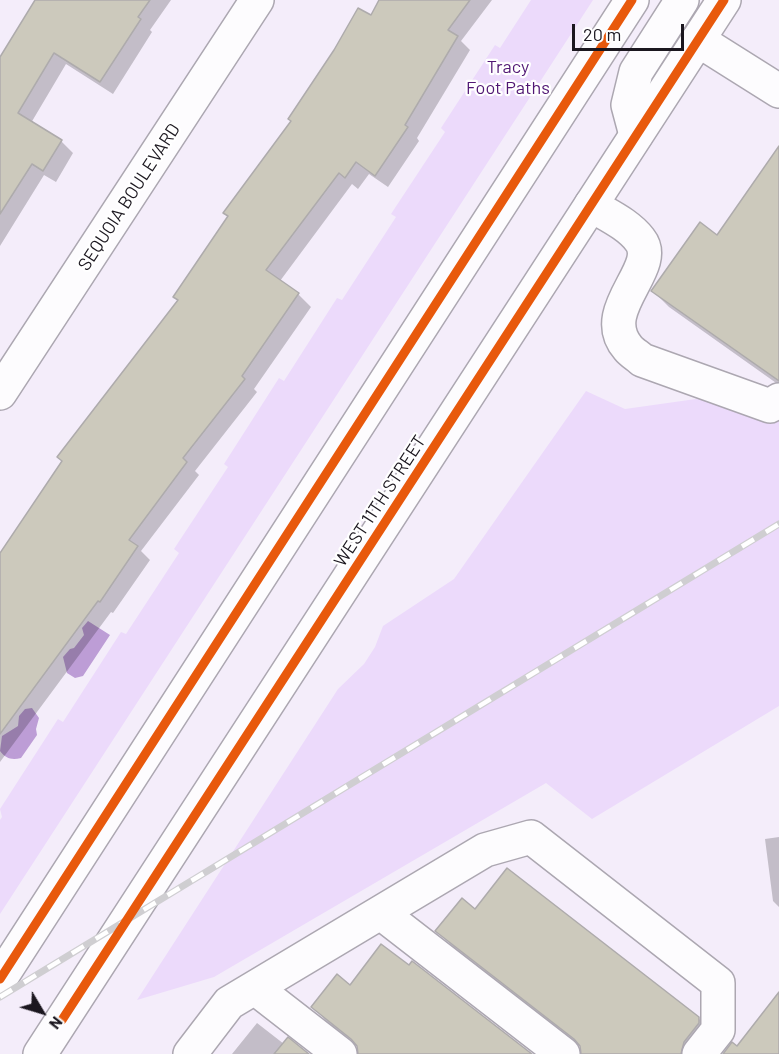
<!DOCTYPE html>
<html>
<head>
<meta charset="utf-8">
<style>
	body { margin:0 }
	#map { position:relative; width:779px; height:1054px; overflow:hidden; background:#f4edfa; font-family:Barlow,sans-serif }
	canvas { display:block }
	.north { position:absolute; left:12px; top:982px; width:60px; height:60px; -webkit-text-stroke:4px #fff; paint-order:stroke; rotate:128deg; font-size:16px; font-weight:700; line-height:24px; text-align:center; color:#1b171f }
	.north::after { content:''; display:block; margin:auto; width:21px; height:27px; background:#1b171f; clip-path:polygon(50% 0,100% 100%,50% 72%,0 100%) }
	.scale { position:absolute; left:572px; top:24px; width:112px; height:27px; box-sizing:border-box; border:3px solid #1b171f; border-top:0; padding-left:8px; font-size:18px; line-height:21px; white-space:nowrap; color:#1b171f; -webkit-text-stroke:4px #fff; paint-order:stroke }
</style>
</head>
<body>
<div id="map">
<canvas width="779" height="1054"></canvas>
<div class="north">N</div>
<div class="scale">20 m</div>
</div>
<script>
const g = document.querySelector('canvas').getContext('2d');
g.lineJoin = 'round';
function fillPath(path, color) { g.fillStyle = color; g.fill(path, 'evenodd'); }
function strokePath(path, color, width, dash) { g.strokeStyle = color; g.lineWidth = width; g.lineCap = dash ? 'butt' : 'round'; g.setLineDash(dash || []); g.stroke(path); }
function label(font, color, halo, rows, align = 'center') {
  g.font = font + ' Barlow,sans-serif'; g.lineWidth = 4.5; g.setLineDash([]); g.textBaseline = 'middle'; g.strokeStyle = halo; g.fillStyle = color; for (const [text, x, y, turn = 0] of rows) {
    g.save(); g.translate(x, y); g.rotate((+turn || 0) * Math.PI / 180); g.textAlign = isNaN(turn) ? turn : align; if (halo) g.strokeText(text, 0, 0); g.fillText(text, 0, 0); g.restore();
  }
}
fillPath(new Path2D(`
	M531,0H593L0,914V820L2,817L0,809L58,719L63,722L121,632L126,634L179,553L174,549L228,467L224,464L279,378L284,381L337,298L342,300L396,217L391,214L445,132L441,128L495,45L500,48Z
	M586,391L625,409L710,397L779,421V706L592,819L546,783L214,977L137,1000L338,689L364,664L375,647L383,626L454,579Z`), '#ecdafb');
fillPath(new Path2D(`
	M88,621L110,635L83,676L75,678L67,673L63,657L70,649L74,648L84,635L82,628Z
	M32,708L39,718L36,729L37,735L21,758C12,760 6,759 0,751L2,736L18,726L19,716L25,709Z`), '#bd9dd6');
fillPath(new Path2D(`
	M37,0H171L150,30L152,32L113,94L66,64L31,123L61,141L73,153L56,182L44,175L0,246V59Z
	M381,0H492L461,41L470,50L417,138L419,141L388,187L369,174L358,189L352,184L280,281L298,294L311,307L254,389L257,392L195,471L199,475L141,551L150,560L113,613L111,612L0,762V556L179,301L175,297L371,17Z
	M779,169V385L669,307L653,291L718,237Z
	M779,837V907L773,901L765,839Z
	M476,911L698,1018L714,1034L703,1054H583L582,1047L453,947L437,931Z
	M350,987L530,1054H360L359,1046L328,1023L313,1007Z
	M257,1023L284,1044L307,1054H232Z`), '#0003');
const building = new Path2D(`
	M35,0H150L138,17L141,19L100,82L54,53L18,113L62,140L43,171L32,164L0,214V57Z
	M379,0H470L448,30L458,36L405,125L408,127L375,176L356,162L345,178L339,173L266,270L299,293L242,376L245,379L183,458L187,462L129,540L138,546L100,602L98,601L0,734V553L62,461L57,457L178,300L173,297L228,216L223,213L291,121L288,119L334,50L358,8L371,15Z
	M779,146V381L651,291L700,222L717,235Z
	M507,868L699,1017V1023L684,1042L681,1054H581L580,1046L574,1039L435,931L462,898L475,909Z
	M381,944L409,965L412,961L532,1054H358L357,1046L351,1039L311,1007L337,974L350,985Z
	M779,992V1054H723L732,1042L737,1046Z
	M288,1037L309,1054H274Z`);
fillPath(building, '#ccc9bc');
strokePath(building, '#aeabac', 1.5);
const minor = new Path2D(`
	M698,40L779,91
	M636,135L628,105L636,72L682,0
	M591,205C607,215 628,224 640,240C662,268 595,310 628,348C632,353 638,356 642,360L770,406L779,400
	M0,393L257,0
	M381,913L563,1054
	M255,988L340,1054
	M190,1054L229,1003L485,850L531,837L718,983V1030L699,1054`);
const major = new Path2D(`
	M0,979L632,0
	M40,1054L724,0`);
strokePath(minor, '#aca7b1', 36);
strokePath(major, '#aca7b1', 36);
strokePath(minor, '#fdfcfe', 33);
strokePath(major, '#fdfcfe', 33);
const rail = new Path2D(`
	M0,997L779,524`);
strokePath(rail, '#cfced1', 7);
strokePath(rail, '#fff', 4.5, [14]);
strokePath(new Path2D(`
	M0,979L632,0
	M62,1020L724,0`), '#e8590c', 9);
label('18px', '#511774', '#fff', [
	["Tracy",508,67],
	["Foot Paths",508,88]
]);
label('18px', '#1b171f', '#fff', [
	["SEQUOIA BOULEVARD",129,197,-57],
	["WEST 11TH STREET",380,501,-57]
]);
</script>
</body>
</html>
